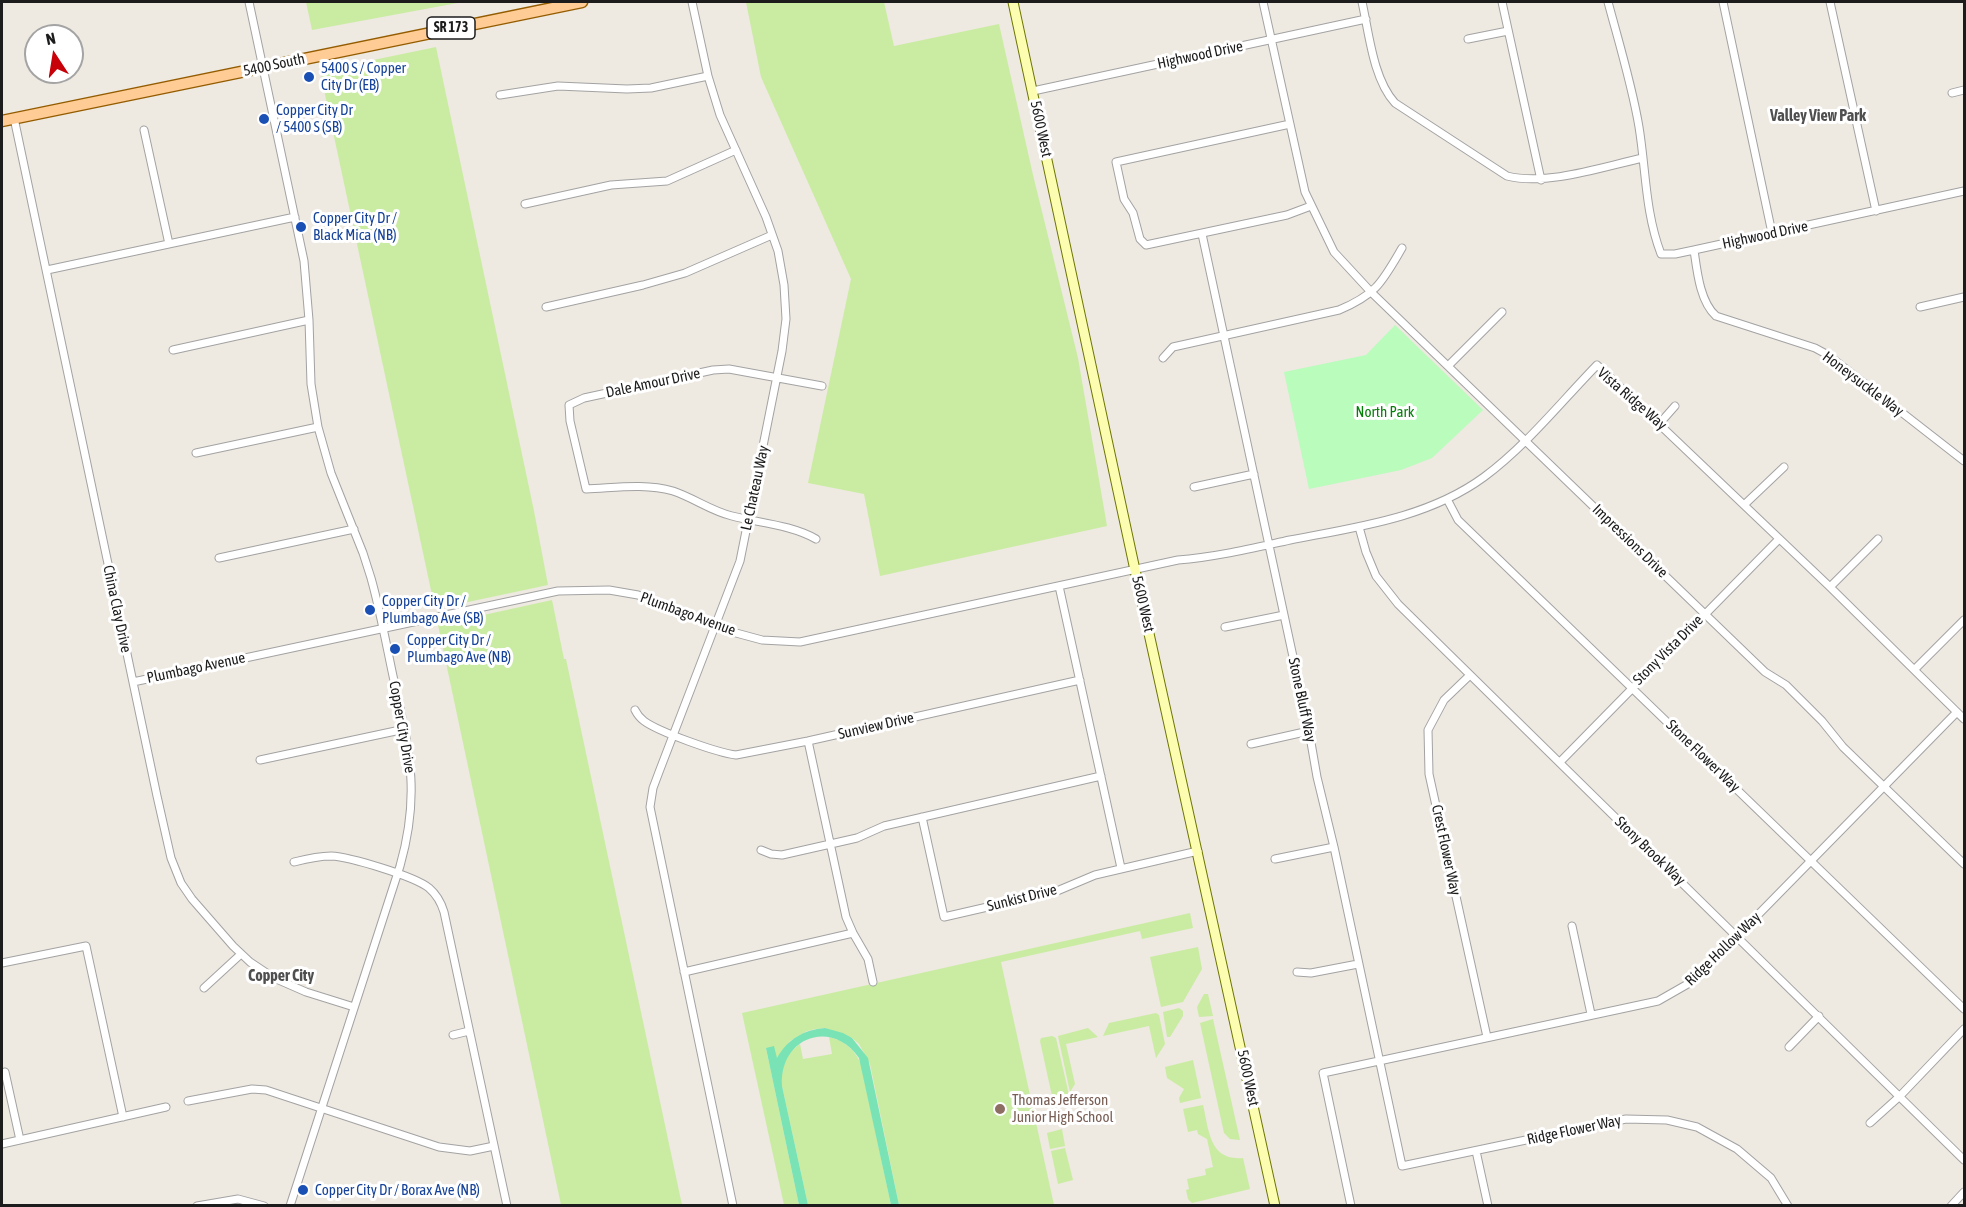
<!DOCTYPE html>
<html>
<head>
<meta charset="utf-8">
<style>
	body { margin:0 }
	#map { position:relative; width:1966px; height:1207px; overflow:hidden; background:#eee9e1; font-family:"Asap Condensed",sans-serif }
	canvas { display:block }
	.frame { position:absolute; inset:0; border:3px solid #1c1c1c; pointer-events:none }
	.north { position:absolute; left:24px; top:24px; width:60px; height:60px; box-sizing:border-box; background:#fff; border:2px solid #a4a4a4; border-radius:50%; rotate:348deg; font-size:16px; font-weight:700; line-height:24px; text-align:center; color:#1c1c1c }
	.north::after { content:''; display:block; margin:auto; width:21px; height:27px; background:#c80009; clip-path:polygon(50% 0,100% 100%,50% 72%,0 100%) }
</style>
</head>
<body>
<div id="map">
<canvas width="1966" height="1207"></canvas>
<div class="frame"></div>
<div class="north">N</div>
</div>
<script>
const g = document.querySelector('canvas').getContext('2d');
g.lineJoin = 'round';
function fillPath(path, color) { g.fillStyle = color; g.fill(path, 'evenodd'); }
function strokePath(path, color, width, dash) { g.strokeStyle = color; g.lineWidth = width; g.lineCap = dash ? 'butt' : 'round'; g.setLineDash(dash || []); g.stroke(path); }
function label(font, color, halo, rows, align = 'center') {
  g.font = font + ' "Asap Condensed",sans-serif'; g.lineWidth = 6; g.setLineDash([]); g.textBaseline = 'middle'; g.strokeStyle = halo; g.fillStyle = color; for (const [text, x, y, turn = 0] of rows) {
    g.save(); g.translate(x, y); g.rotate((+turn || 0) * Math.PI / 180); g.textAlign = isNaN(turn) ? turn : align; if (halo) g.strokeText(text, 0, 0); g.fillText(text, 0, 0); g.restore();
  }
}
fillPath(new Path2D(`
	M306,2H463L312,30Z
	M746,2H884L894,46L999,24L1033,175L1078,358L1107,526L880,576L864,494L808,483L851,279L761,77Z
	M436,47L534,511L548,585L435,609L320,71Z
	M552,600L564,659H566L682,1205H561L438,625Z
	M1190,913L1193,928L1142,939L1140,931L1001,962L1054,1205H899L870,1064L859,1044L852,1038L825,1028L816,1029L807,1031L790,1041L777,1059L766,1048L799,1205H784L742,1013Z
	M1198,947L1202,969L1183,1002L1161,1007L1150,957Z
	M1204,994H1208L1213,1016L1199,1017L1197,1007Z
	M1179,1008L1183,1011V1016L1170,1037H1167L1163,1012Z
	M1156,1013L1159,1015L1165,1044L1156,1058L1149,1026L1103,1036L1109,1023Z
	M1213,1019L1240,1140L1230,1139L1224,1133L1200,1023Z
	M1088,1028L1098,1037L1066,1044L1075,1084L1070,1092L1058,1036Z
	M1052,1036L1056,1038L1072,1108L1052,1096L1040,1041L1041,1038Z
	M829,1037C844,1040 855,1050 861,1064L891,1205H808L782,1086C781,1068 785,1054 800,1044L803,1059L832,1054Z
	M1193,1060L1201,1098L1180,1103L1179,1098L1184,1089L1167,1078L1165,1067Z
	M1203,1105C1209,1130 1209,1161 1243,1158L1250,1189L1192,1203L1188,1199L1186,1190L1189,1189L1187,1179L1206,1175L1205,1169L1213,1167L1207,1139L1198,1134L1197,1130L1188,1132L1183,1109Z
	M1062,1129L1065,1146L1050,1149L1047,1133Z
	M1065,1148L1073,1180L1058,1184L1051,1151Z`), '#caeca2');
fillPath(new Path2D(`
	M1395,325L1483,410L1432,458L1401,470L1309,489L1284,372L1366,355Z`), '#b9fcbc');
fillPath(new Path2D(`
	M825,1028L843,1033L852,1038L868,1058L899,1205H891L859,1058C831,1018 779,1038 782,1086L808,1205H799L766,1048L774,1046L777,1058C788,1039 803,1030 825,1028Z`), '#79e3b5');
const street = new Path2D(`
	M249,2L304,261L309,320L311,384L318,427L331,473L363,553L371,578C380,610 386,643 393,676C409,750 421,792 400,866L290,1206
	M692,2L708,76L720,115L766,217L778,251L784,285L786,319L782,351L740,561L659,772L653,788L650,807L733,1206
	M1263,2L1305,192L1334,252L1371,292L1765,672L1786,685L1822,721L1843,747L1964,864
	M1362,2C1369,33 1373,79 1395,103L1507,176C1547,186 1602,167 1643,158
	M1502,2L1541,180
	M1608,2C1619,43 1632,85 1639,127C1646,170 1645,212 1661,254H1675L1694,250L1964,191
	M1723,2L1772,233
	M1830,2L1876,211
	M1468,39L1508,31
	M1033,91L1366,19
	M1952,93L1964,90
	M500,95L558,86L627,89L651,88L708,76
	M14,118L157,796L171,858L181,883L192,899L233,946L250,962L274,978L306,992L354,1007
	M1290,124L1116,162L1124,199L1133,213L1140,239L1146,245L1287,215L1311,206
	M144,130L169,244
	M525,204L611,185L667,181L736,150
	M1202,234L1309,731L1317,777L1334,847L1402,1166L1626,1119L1667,1120L1697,1127L1737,1149L1771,1178L1788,1206
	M1694,250C1697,271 1700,302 1716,316L1815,348L1828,355L1964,461
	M47,270L295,217
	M546,307L643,285L685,273L772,235
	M1920,307L1964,297
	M173,350L309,320
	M1163,358L1173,347L1339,310C1377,294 1382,282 1402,248
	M1449,365L1502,312
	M1660,423L1675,406
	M196,453L318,427
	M1194,487L1254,474
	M1447,499L1458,520L1964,1009
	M1744,505L1784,467
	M1359,527L1366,552L1376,576L1398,604L1964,1160
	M816,539C791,525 760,523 732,516C711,511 694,498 673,491C644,483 615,488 586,489L570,421L569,405L584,398L713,370L729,369L822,386
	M219,558L354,529
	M1059,586L1121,868
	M1830,587L1878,539
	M1225,627L1284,615
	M1915,669L1964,620
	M1470,675L1444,700L1428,730L1429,774L1487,1037
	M133,682L558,591L609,590L638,595L725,630L762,640L800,642L1178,560C1216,557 1253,548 1290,540C1357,527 1428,518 1484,477C1526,446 1561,402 1597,365L1830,587L1964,719
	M635,710C637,714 640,718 644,721C659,732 718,753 736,755L808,741L1080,680
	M808,741L846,917L853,933L868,959L873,982
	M1251,744L1309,731
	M260,760L405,729
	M1560,762L1779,539
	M922,817L944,917L1057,891L1095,875L1198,851
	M761,850L771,854L782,855L857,838L884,826L1101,776
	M1275,859L1334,847
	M294,862C306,859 319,856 331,856C350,857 414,876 429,888C436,894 441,902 444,912L507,1206
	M1572,926L1591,1014
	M2,963L86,946L123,1117
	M684,972L853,933
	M1297,972L1311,973L1358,964
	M204,988L241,954
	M453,1035L469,1031
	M1789,1047L1819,1016
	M5,1072L20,1140
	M188,1101L252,1089L266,1090L439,1147L470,1151L494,1146
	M1870,1123L1900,1096L1964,1029
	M2,1144L166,1107
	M1476,1151L1488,1206
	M197,1206L238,1199L264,1206
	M1351,1206L1323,1073L1658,1001L1693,981L1957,712
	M1951,1206L1964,1192`);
const secondary = new Path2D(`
	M1013,2L1135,570L1275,1206`);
const primary = new Path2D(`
	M2,121L582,2`);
strokePath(street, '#a3a3a3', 9);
strokePath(secondary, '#6e7600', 11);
strokePath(primary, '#945c00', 13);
strokePath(street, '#fff', 7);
strokePath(secondary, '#fcfdb0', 9);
strokePath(primary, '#ffcc95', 10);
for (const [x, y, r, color] of [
	[309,77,6,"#1a4fb4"],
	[264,119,6,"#1a4fb4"],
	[301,227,6,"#1a4fb4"],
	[370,610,6,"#1a4fb4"],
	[395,649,6,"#1a4fb4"],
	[1000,1109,6,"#8d6e63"],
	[303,1190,6,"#1a4fb4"]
]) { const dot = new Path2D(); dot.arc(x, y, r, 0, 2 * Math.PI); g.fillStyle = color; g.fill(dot); strokePath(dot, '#fff', 2); }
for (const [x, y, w] of [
	[451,28,48]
]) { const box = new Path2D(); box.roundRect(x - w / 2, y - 11, w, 22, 4.5); g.fillStyle = '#fff'; g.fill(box); strokePath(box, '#1c1c1c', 1.5); }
label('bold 14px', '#1c1c1c', null, [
	["SR 173",451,28]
]);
label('15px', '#1c1c1c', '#fff', [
	["Highwood Drive",1200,55,-12],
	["5400 South",274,65,-12],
	["5600 West",1041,129,78],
	["Highwood Drive",1765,235,-12],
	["Dale Amour Drive",653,383,-12],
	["Honeysuckle Way",1863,384,37],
	["Vista Ridge Way",1632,399,41],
	["Le Chateau Way",755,488,-78],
	["Impressions Drive",1630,541,44],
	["5600 West",1143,604,77],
	["China Clay Drive",117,609,78],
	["Plumbago Avenue",688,614,20],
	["Stony Vista Drive",1668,650,-45],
	["Plumbago Avenue",196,668,-12],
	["Stone Bluff Way",1302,700,78],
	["Sunview Drive",876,726,-13],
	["Copper City Drive",402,727,80],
	["Stone Flower Way",1703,756,44],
	["Crest Flower Way",1446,850,78],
	["Stony Brook Way",1650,851,44],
	["Sunkist Drive",1022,898,-14],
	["Ridge Hollow Way",1723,949,-44],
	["5600 West",1248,1078,78],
	["Ridge Flower Way",1574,1130,-12]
]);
label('15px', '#164399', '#fff', [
	["5400 S / Copper",321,68],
	["City Dr (EB)",321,85],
	["Copper City Dr",276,110],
	["/ 5400 S (SB)",276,127],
	["Copper City Dr /",313,218],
	["Black Mica (NB)",313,235],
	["Copper City Dr /",382,601],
	["Plumbago Ave (SB)",382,618],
	["Copper City Dr /",407,640],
	["Plumbago Ave (NB)",407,657],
	["Copper City Dr / Borax Ave (NB)",315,1190]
], 'left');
label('15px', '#057f0a', '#fff', [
	["North Park",1385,412]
]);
label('15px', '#785e54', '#fff', [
	["Thomas Jefferson",1012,1100],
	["Junior High School",1012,1117]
], 'left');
label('bold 16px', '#4f4f4f', '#fff', [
	["Valley View Park",1818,116],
	["Copper City",281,976]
]);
</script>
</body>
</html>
